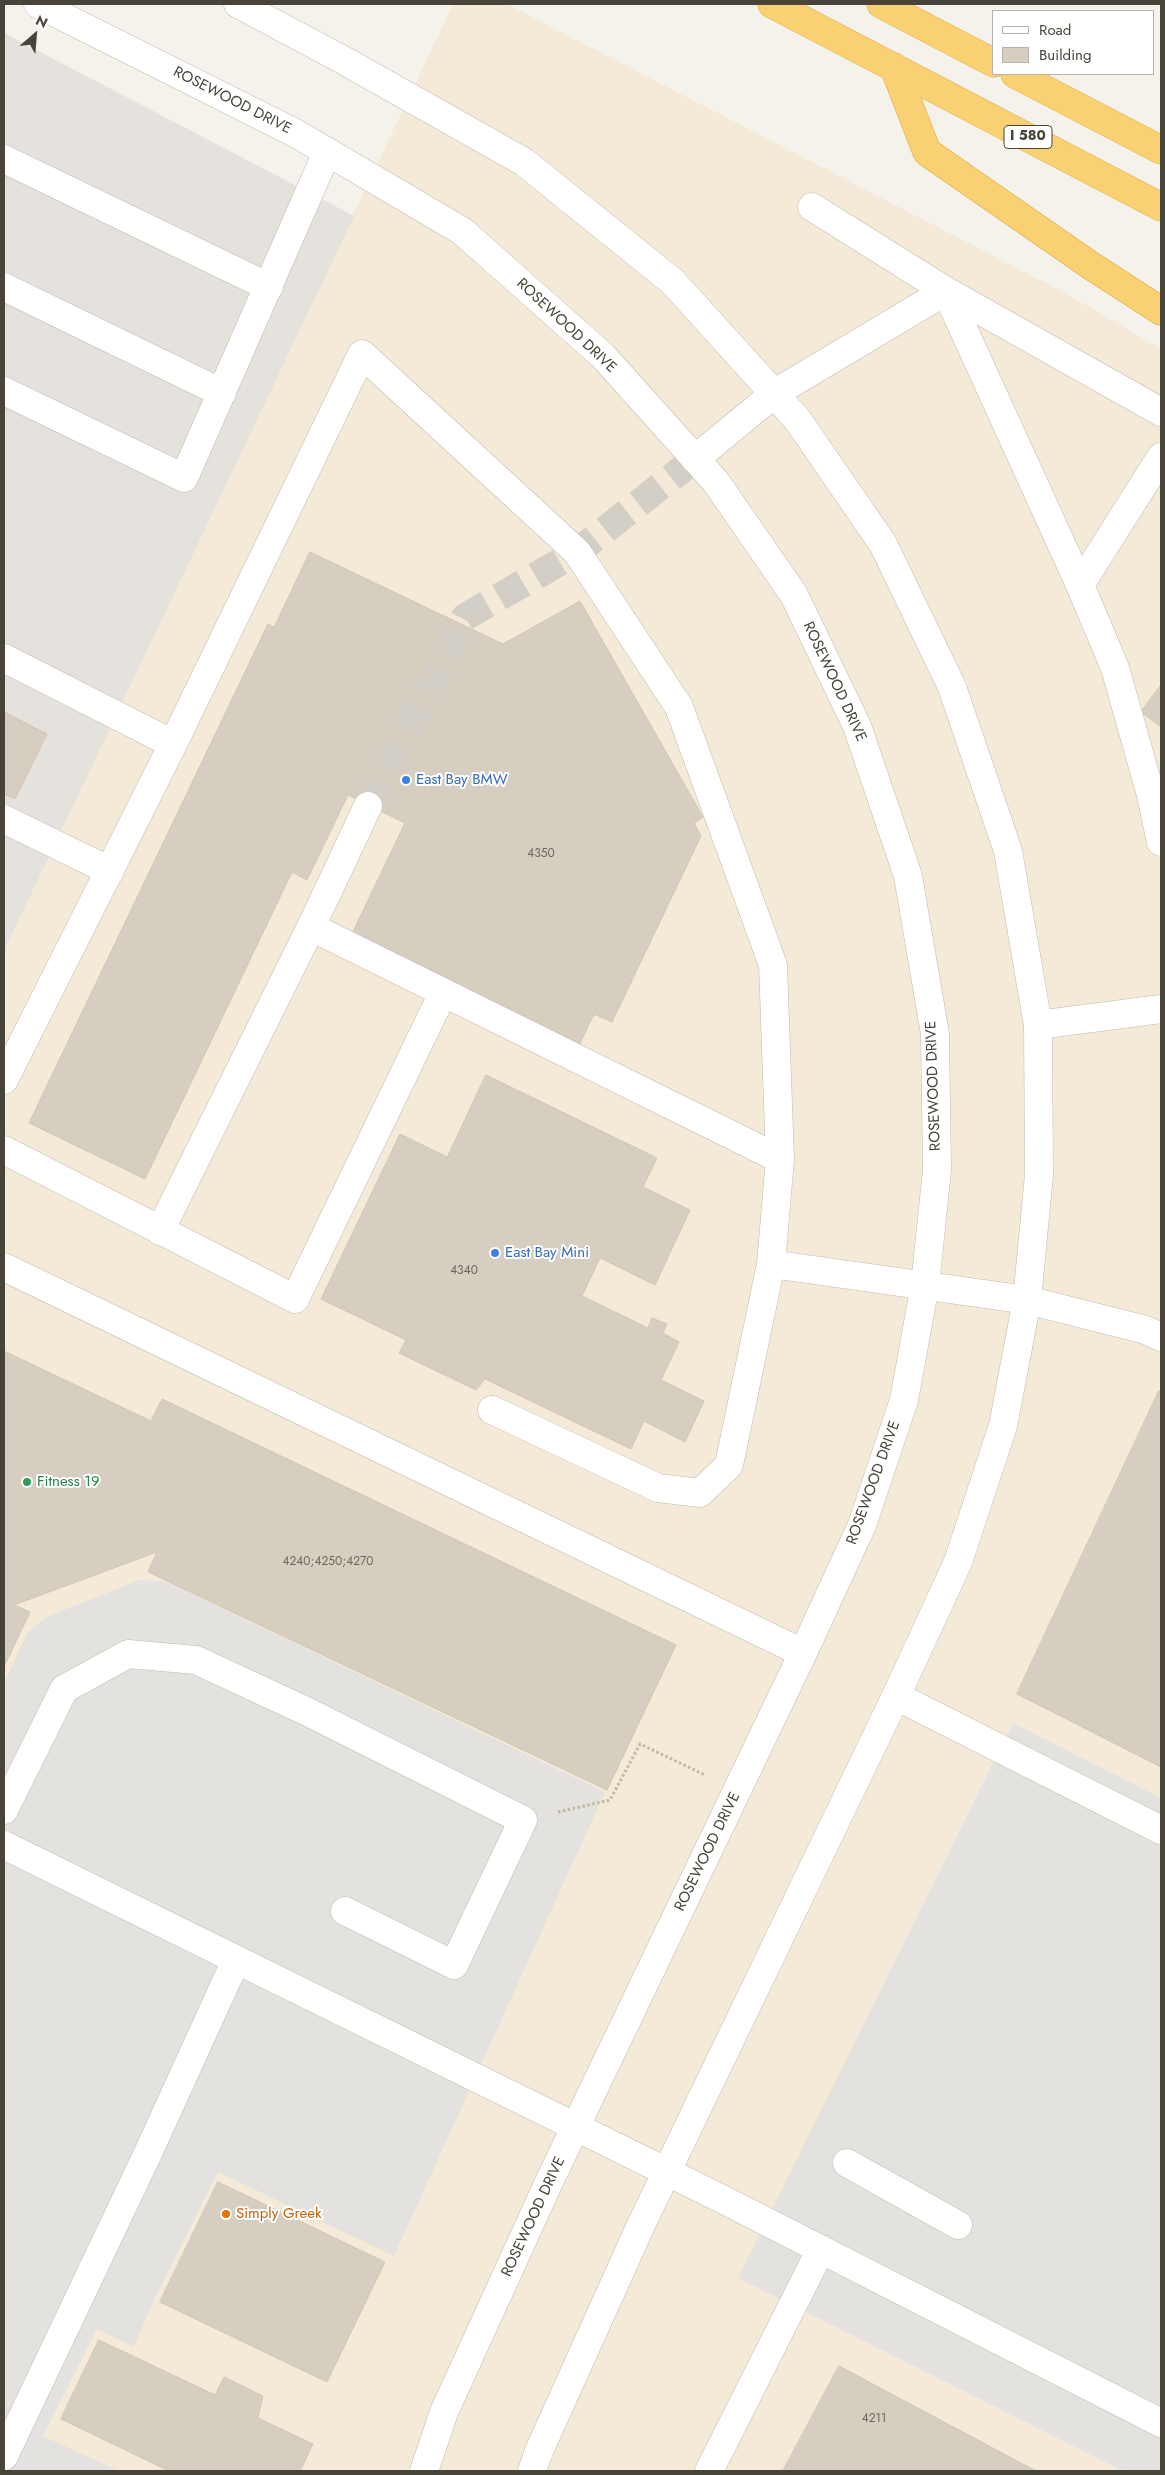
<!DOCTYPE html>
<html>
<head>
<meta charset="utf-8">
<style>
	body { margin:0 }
	#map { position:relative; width:1165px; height:2475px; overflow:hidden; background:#f5f2eb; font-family:Jost,sans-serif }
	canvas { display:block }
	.frame { position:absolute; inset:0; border:5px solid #494439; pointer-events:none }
	.legend { position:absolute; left:992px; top:10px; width:162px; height:65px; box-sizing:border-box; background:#fff; border:1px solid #b6b4b0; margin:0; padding:6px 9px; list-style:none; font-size:15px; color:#494439 }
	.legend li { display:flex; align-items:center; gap:10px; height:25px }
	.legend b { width:25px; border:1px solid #b6b4b0 }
	.north { position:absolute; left:10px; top:10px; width:50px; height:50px; -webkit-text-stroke:4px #fff; paint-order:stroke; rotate:27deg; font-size:14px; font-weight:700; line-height:20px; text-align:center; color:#494439 }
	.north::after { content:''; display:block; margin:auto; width:18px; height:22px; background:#494439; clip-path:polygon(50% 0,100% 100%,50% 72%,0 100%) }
</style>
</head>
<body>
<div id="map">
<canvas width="1165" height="2475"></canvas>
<div class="frame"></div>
<ul class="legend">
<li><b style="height:6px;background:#fff"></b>Road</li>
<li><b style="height:14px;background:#d6cfc1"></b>Building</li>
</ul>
<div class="north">N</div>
</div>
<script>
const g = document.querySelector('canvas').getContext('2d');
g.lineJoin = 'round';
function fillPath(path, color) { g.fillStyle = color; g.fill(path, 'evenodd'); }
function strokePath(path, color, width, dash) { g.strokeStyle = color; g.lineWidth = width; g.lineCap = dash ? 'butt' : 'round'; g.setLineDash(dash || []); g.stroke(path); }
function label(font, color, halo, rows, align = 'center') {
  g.font = font + ' Jost,sans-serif'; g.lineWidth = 4; g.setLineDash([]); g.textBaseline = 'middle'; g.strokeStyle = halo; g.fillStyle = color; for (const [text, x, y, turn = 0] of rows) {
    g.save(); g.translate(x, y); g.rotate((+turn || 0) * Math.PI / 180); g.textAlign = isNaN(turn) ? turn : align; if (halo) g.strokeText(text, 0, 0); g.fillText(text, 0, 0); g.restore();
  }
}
fillPath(new Path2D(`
	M453,4H507L1067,294L1161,349V2471H4V951Z`), '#f5ead8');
fillPath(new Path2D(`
	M4,33L354,216L4,951Z`), '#e5e1dc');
fillPath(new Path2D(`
	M140,1580L167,1582L605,1792L394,2256L218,2172L153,2302L134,2347L97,2329L43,2436L119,2471H4V1683L27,1634L46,1617Z
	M1013,1723L1161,1798V2471H1123L738,2278Z`), '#e4e2df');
const building = new Path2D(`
	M310,552L503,644L580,601L703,817L694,823L701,836L612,1022L594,1014L575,1054L347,944L405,823L348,795L307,880L292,872L145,1179L29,1123L268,624L274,627Z
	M1161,685V727L1141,712Z
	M4,712L47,734L15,799L4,794Z
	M486,1075L657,1158L643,1187L690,1210L655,1285L600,1258L582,1296L648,1328L652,1318L667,1324L663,1333L679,1342L661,1380L704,1401L685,1442L644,1421L631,1449L485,1379L476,1390L399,1353L406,1340L321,1299L400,1134L447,1157Z
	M4,1351L151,1421L162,1399L676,1645L607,1790L148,1572L157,1552L14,1605L30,1612L4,1667Z
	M1159,1391L1161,1392V1767L1017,1694Z
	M218,2182L385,2262L327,2382L160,2302Z
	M99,2340L215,2395L224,2377L263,2396L258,2418L313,2444L300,2471H169L61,2419Z
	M839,2366L1036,2471H783Z`);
fillPath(building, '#d6cfc1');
strokePath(building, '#d1c7b4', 1);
strokePath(new Path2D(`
	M368,806L465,617L577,552L695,459`), '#d3cfc7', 28, [28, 14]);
const minor = new Path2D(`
	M38,4L297,134L462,231L603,356L716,482L794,595L857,726L908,876L935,1034L937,1170L925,1285L904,1400L862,1525L803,1653L549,2182L444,2412L424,2471
	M238,4L345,61L524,162L673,282L797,419L883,544L952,687L1008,851L1038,1025L1039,1175L1027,1300L1003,1426L958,1562L896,1696L641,2225L539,2451L532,2471
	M4,159L269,287
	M812,207L946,291L1161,412
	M4,287L222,393
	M4,391L184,478L327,152
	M695,459L775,393L946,291L1080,585L1115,668L1151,795L1161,842
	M1080,585L1161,457
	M4,658L173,744
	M368,806L311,927L780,1159
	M4,819L110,871
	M1038,1025L1161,1009
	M4,1080L173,744L362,354L577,552L679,707L773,965L780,1159L771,1264L729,1465L700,1493L658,1488L492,1410
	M4,1150L295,1299L443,993
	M160,1231L311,927
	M771,1264L1027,1300L1146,1330L1161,1337
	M4,1267L803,1653
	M896,1696L1161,1830
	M4,1810L64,1689L128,1654L196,1660L308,1712L523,1820L454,1965L345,1911
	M4,1845L722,2199L1161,2423
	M847,2163L958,2225
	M4,2456L148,2153L236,1960
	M709,2471L821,2249`);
const highway = new Path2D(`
	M772,4L1161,207
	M881,4L994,63
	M894,67L927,152L1090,265L1161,311
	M1015,74L1161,150`);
strokePath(minor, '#c0bbae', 29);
strokePath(highway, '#d9a742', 29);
strokePath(new Path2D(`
	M558,1812L610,1800L640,1744L705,1775`), '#c2b7a0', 3, [2.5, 2.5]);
strokePath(minor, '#fff', 28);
strokePath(highway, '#f9d173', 28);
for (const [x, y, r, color] of [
	[406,780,5,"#3f7fe0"],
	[495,1253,5,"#3f7fe0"],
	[27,1482,5,"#2e9e5b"],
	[226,2214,5,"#e8710a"]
]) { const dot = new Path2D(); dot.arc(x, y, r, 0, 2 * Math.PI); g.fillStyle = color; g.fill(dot); strokePath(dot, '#fff', 2); }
label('12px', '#6c675b', null, [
	["4350",541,854],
	["4340",464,1271],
	["4240;4250;4270",328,1562],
	["4211",874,2419]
]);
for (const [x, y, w] of [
	[1028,137,48]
]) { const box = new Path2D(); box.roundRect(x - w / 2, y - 11.5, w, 23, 4); g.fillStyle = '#fff'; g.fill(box); strokePath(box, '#494439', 1); }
label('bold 14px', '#494439', null, [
	["I 580",1028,137]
]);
label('15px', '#494439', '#fff', [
	["ROSEWOOD DRIVE",232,101,27],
	["ROSEWOOD DRIVE",566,326,43],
	["ROSEWOOD DRIVE",834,682,65],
	["ROSEWOOD DRIVE",934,1086,-92],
	["ROSEWOOD DRIVE",874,1483,-70],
	["ROSEWOOD DRIVE",708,1852,-64],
	["ROSEWOOD DRIVE",534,2217,-65]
]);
label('15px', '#366cbe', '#fff', [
	["East Bay BMW",416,780],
	["East Bay Mini",505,1253]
], 'left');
label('15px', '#27864d', '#fff', [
	["Fitness 19",37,1482]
], 'left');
label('15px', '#c56008', '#fff', [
	["Simply Greek",236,2214]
], 'left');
</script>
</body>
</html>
